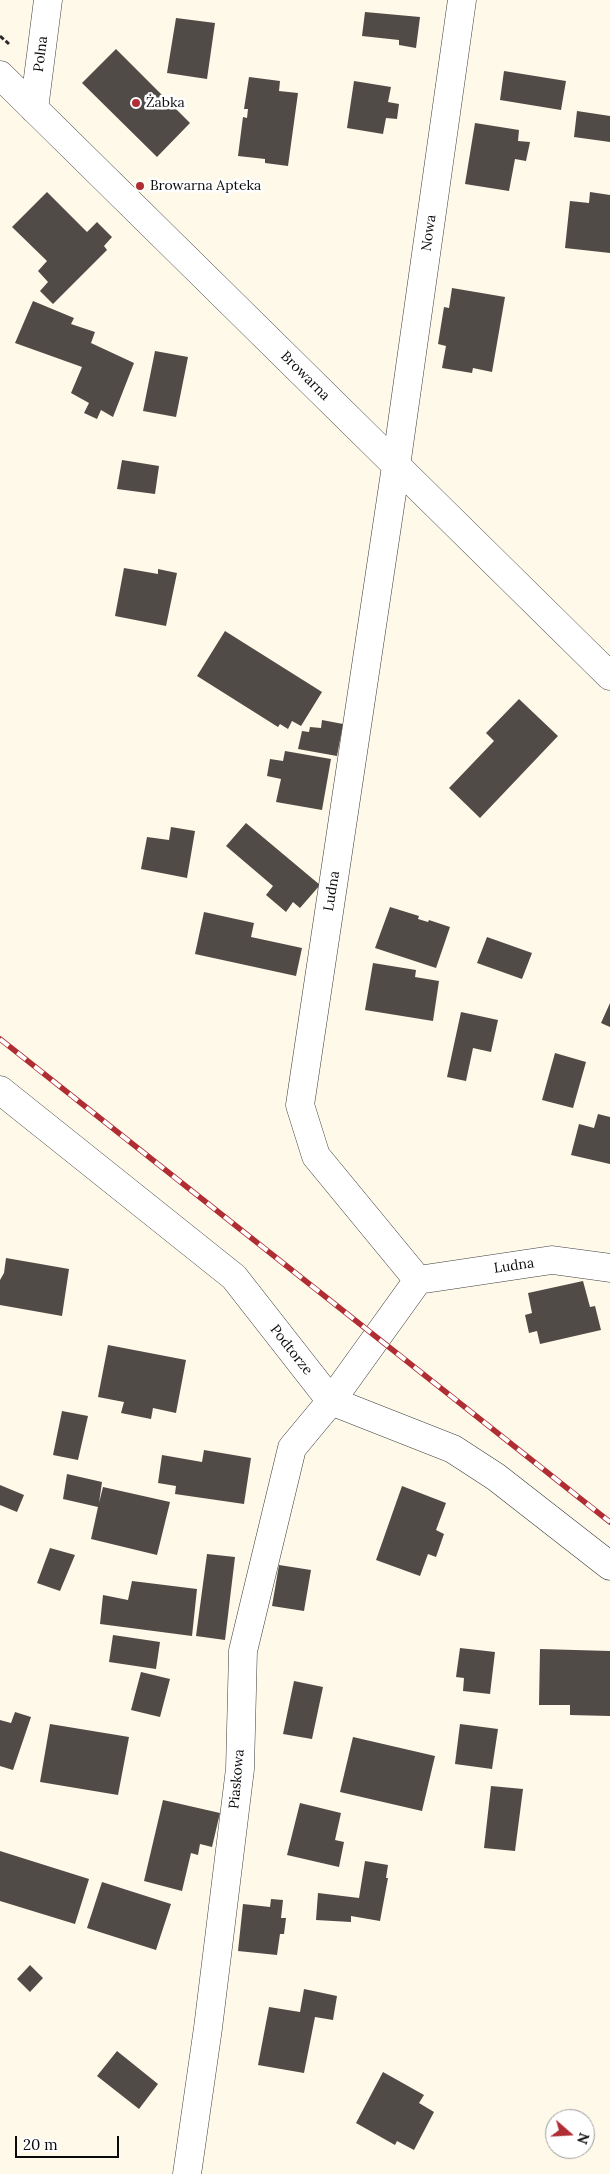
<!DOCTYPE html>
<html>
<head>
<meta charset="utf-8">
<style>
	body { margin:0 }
	#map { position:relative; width:610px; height:2174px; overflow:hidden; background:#fef9e8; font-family:Lora,serif }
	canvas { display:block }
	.north { position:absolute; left:545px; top:2109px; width:50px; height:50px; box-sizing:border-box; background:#fff; border:1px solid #9d9d9d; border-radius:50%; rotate:109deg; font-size:14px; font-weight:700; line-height:20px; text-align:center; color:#0a0a0a }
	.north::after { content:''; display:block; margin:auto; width:18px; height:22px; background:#af2d33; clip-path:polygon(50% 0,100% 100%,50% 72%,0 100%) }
	.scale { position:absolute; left:15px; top:2136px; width:104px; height:22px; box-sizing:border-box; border:2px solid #0a0a0a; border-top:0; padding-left:6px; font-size:15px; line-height:18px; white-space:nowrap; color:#0a0a0a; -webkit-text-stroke:4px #fff; paint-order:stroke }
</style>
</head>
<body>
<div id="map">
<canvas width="610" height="2174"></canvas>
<div class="north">N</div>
<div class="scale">20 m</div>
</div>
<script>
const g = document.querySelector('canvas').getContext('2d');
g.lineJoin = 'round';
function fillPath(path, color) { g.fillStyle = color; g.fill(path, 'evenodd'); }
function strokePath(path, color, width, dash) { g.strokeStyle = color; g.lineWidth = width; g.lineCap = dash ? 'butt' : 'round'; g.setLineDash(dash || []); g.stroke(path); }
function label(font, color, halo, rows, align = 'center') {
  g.font = font + ' Lora,serif'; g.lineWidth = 5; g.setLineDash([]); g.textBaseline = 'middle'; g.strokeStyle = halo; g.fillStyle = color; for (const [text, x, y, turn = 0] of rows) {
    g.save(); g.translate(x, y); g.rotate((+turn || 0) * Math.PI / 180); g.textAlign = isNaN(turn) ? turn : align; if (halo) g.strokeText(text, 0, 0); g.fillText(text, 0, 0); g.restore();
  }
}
fillPath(new Path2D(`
	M365,12L420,17L416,48L399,45V40L362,36Z
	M176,18L215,23L207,79L167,73Z
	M116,49L190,123L157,157L82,83Z
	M504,71L566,81L561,110L500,100Z
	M249,77L280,81L279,91L298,93L288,166L265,163V159L238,156L243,117L247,118L248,109H244Z
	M354,81L391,87L388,102L399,104L397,119L386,118L383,134L347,128Z
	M577,111L610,116V142L574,137Z
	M475,123L519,130L518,141L530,142L526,161L515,159L509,191L465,184Z
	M47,192L87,232L97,222L112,237L104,246L107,250L53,304L40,291L48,282L38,271L47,261L12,227Z
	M590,192L610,195V253L565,248L570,201L589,203Z
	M452,288L505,297L492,372L473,368L472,373L442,368L446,346L438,344L444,307L449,308Z
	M33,301L74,318L71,324L95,332L91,343L134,363L113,417L101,410L97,419L84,413L89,403L71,393L82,367L15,343Z
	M155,351L188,357L176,417L143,411Z
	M122,460L159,466L155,494L117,489Z
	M124,568L158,574V569L177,573L166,626L115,616Z
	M225,631L322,692L301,726L292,721L288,729L280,724L278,727L197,676Z
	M519,699L558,736L480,818L449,788L494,741L486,733Z
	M322,720L343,724L337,756L298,749L302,731L309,732L310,727L321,728Z
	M285,751L331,759L322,810L276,802L281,779L267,776L270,759L283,761Z
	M246,823L320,885L300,908L293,902L286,912L266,895L273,886L226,846Z
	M171,827L195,831L187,878L141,869L147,837L169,840Z
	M390,907L419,916L418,919L428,922L429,920L450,927L436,968L375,948Z
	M204,912L254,923L251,937L302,948L296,976L195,954Z
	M487,937L532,953L522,979L477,963Z
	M373,963L416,970L415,977L439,981L433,1021L365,1010Z
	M610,1003V1027L601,1023Z
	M461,1012L498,1020L491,1052L473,1048L466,1081L447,1077Z
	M555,1053L586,1062L573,1108L542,1100Z
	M598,1114L610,1117V1164L571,1155L579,1124L594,1128Z
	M6,1258L69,1269L62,1316L0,1305V1280L4,1273Z
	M583,1281L590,1307L595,1306L601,1330L540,1344L537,1331L529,1333L525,1315L532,1313L528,1293Z
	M108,1345L186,1360L176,1413L153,1408L151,1419L121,1413L124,1402L98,1397Z
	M62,1411L88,1416L78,1460L53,1455Z
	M204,1450L251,1458L244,1504L175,1494L176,1486L158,1483L162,1455L202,1462Z
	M67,1474L102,1482L99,1503L103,1487L170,1502L157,1555L91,1539L98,1507L63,1499Z
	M0,1485L24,1495L17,1512L0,1505Z
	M402,1486L446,1503L436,1530L444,1534L436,1557L428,1554L420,1576L376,1560Z
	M50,1548L75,1555L60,1591L37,1583Z
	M207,1554L235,1557L225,1640L196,1636Z
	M279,1565L311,1570L304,1611L272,1606Z
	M132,1581L197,1589L192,1636L100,1624L103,1595L128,1600Z
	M113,1635L160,1642L156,1669L109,1662Z
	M460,1648L495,1652L490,1694L463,1691L464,1678L456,1677Z
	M540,1649L610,1651V1716L570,1715V1705H539Z
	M141,1672L170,1679L160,1717L131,1710Z
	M294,1681L323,1687L312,1739L283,1734Z
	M15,1712L31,1717L13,1770L0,1766V1720L11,1723Z
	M50,1724L129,1737L118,1795L40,1782Z
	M460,1724L498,1729L492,1769L455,1764Z
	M353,1737L435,1756L422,1811L340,1792Z
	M491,1786L523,1789L515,1851L484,1848Z
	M163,1800L220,1813L212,1847L200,1844L198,1855L191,1853L182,1891L144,1881Z
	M300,1803L341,1813L335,1840L344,1842L339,1867L287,1855Z
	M0,1851L89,1879L75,1924L0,1901Z
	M365,1861L388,1865L386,1878H388L380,1921L351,1916V1922L316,1920L318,1893L359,1898Z
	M102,1882L171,1904L156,1950L87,1928Z
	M271,1899L283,1900L281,1918H286L284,1934H280L277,1955L238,1951L243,1904L270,1907Z
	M30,1965L43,1978L30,1992L17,1979Z
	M304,1989L337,1996L333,2020L315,2017L304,2073L258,2065L269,2007L300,2012Z
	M117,2051L158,2084L139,2109L97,2076Z
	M383,2072L424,2095L419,2103L434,2112L414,2150L397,2141L395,2145L356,2123Z`), '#514b47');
const minor = new Path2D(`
	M0,75L610,676
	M34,109L48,0
	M0,1090L234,1277L331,1401L453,1449L496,1477L610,1566
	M418,1280L316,1156L300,1105L396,466L462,0
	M187,2174L208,2028L240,1769L243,1651L292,1448L331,1401L418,1280L552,1260L610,1268`);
strokePath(minor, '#3d3d3d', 29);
strokePath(new Path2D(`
	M0,36L9,44`), '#2c2c2c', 3, [5, 2.5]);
strokePath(minor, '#fff', 28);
const rail = new Path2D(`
	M0,1039L610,1522`);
strokePath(rail, '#af2d33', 5.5);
strokePath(rail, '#fff', 4, [11]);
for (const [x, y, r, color] of [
	[136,103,5,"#af2d33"],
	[140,186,5,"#af2d33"]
]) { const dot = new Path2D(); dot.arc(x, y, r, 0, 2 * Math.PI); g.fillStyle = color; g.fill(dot); strokePath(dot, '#fff', 2); }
label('14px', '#0a0a0a', '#fff', [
	["Polna",41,54,-83],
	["Nowa",429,233,-82],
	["Browarna",305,376,45],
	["Ludna",332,891,-81],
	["Ludna",514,1266,-8],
	["Podtorze",291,1350,52],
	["Piaskowa",237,1779,-85]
]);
label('14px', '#0a0a0a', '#fff', [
	["Żabka",146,103],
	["Browarna Apteka",150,186]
], 'left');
</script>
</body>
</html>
